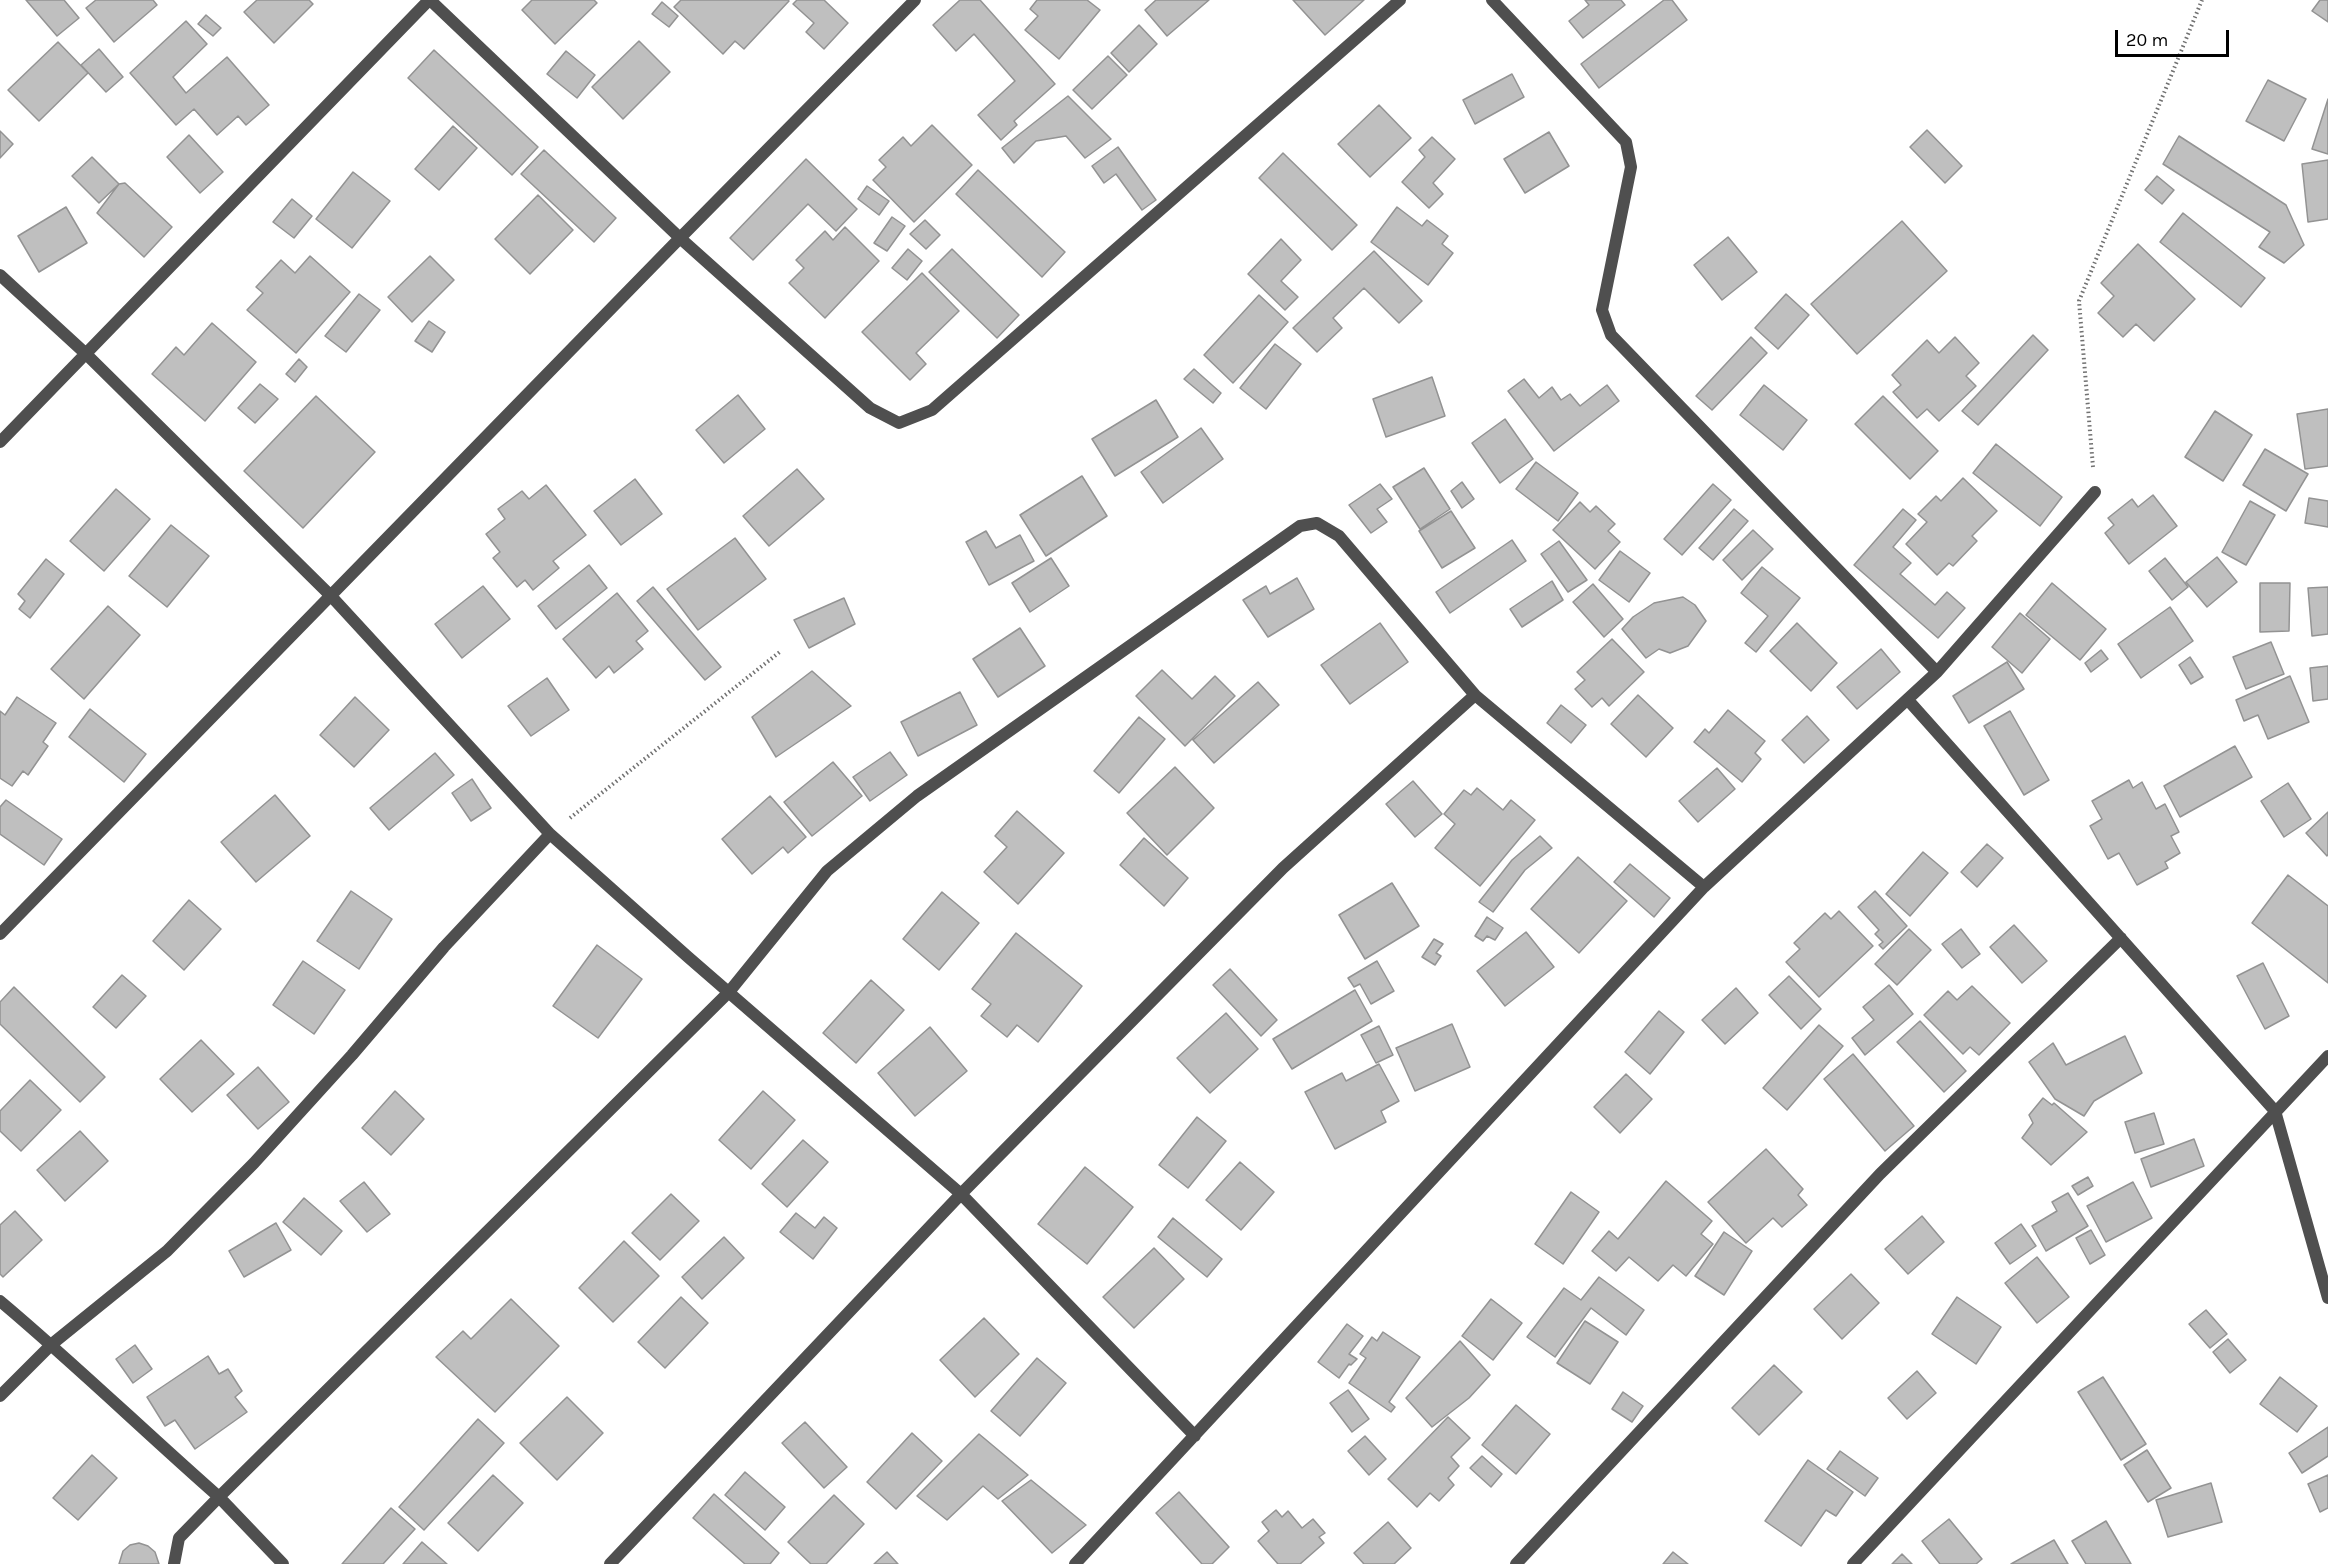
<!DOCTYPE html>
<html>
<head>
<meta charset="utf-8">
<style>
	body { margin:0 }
	#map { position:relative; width:2328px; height:1564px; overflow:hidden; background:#fff; font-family:Karla,sans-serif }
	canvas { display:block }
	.scale { position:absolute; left:2115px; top:30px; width:114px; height:27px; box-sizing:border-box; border:3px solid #000; border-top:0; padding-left:8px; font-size:18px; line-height:21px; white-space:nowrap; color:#000; -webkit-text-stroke:4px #fff; paint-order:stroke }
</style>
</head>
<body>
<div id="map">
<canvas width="2328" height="1564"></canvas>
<div class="scale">20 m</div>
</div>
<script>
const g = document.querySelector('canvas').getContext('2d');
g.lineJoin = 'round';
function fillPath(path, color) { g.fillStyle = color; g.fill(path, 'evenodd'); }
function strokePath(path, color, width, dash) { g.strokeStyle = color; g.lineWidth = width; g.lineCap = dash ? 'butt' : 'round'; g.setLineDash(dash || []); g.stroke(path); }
const building = new Path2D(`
	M26,0H64L79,18L57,36Z
	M96,0H153L157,5L114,42L86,8Z
	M257,0H309L313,4L274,43L244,12Z
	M532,0H594L597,3L555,44L522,10Z
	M681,0H788L789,1L744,49L735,41L723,54L674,7Z
	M797,0H824L848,23L824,49L806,32L814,23L793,4Z
	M960,0H980L1055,84L1014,121L1017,125L1001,140L978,115L1015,81L974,34L956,51L933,25Z
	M1037,0H1087L1100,10L1059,59L1025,30L1038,16L1030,9Z
	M1156,0H1209L1167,36L1145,10Z
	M1293,0H1364L1325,35Z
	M1585,0H1621L1625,5L1583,38L1569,21L1589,5Z
	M1664,0H1672L1687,20L1599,88L1581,64Z
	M2320,0H2328V22L2312,11Z
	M662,2L678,16L669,27L652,14Z
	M206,15L221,28L213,36L198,24Z
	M186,21L207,44L173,77L186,93L227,57L269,105L246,125L238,116L217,135L194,109L176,125L130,73Z
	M1139,25L1157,44L1129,72L1111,53Z
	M639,41L670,72L623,119L592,87Z
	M58,42L88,73L39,121L8,90Z
	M99,49L123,77L106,92L81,65Z
	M434,50L538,147L512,175L408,78Z
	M566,51L595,75L577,98L547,74Z
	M1108,56L1127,75L1092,109L1073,90Z
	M1512,74L1524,97L1475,124L1463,100Z
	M2268,80L2306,99L2284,141L2246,121Z
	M1068,96L1111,139L1085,158L1066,136L1036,141L1014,163L1002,148Z
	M2328,99V154L2312,149Z
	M1379,105L1411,138L1370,177L1338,144Z
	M932,125L972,165L914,222L873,180L886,167L879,160L903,137L911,146Z
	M453,126L477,148L439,190L415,169Z
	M1927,130L1962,166L1945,183L1910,147Z
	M0,131L13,144L0,158Z
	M1549,132L1569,166L1525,193L1504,159Z
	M189,135L223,172L200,193L167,157Z
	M2179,136L2286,205L2304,245L2284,263L2259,247L2270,232L2163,164Z
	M1432,137L1455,159L1433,183L1443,194L1429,208L1402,182L1425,157L1419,150Z
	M1118,147L1156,200L1142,210L1116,174L1104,183L1092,166Z
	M544,150L616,218L594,242L521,174Z
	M1283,153L1357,225L1332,250L1259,178Z
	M92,157L119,184L99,203L72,176Z
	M806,159L857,209L836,231L808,204L753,260L730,238Z
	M2328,160V219L2308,222L2302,164Z
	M978,170L1065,252L1042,277L956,194Z
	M353,172L390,201L352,248L316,219Z
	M2157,176L2174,190L2162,204L2145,190Z
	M125,183L172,227L144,257L97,213L119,184Z
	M867,186L889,201L879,215L858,199Z
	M538,195L573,230L530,274L495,239Z
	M292,199L312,216L294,238L273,222Z
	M66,207L87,243L39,272L18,236Z
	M1397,207L1422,226L1427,220L1448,236L1442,244L1453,253L1428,285L1371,242Z
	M2183,213L2265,278L2241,307L2160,242Z
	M892,217L905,226L887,251L874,243Z
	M925,220L940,235L926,249L910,234Z
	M1902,221L1947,271L1857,354L1811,304Z
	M845,227L879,261L825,318L789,283L804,268L796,260L825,231L833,240Z
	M1728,237L1757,272L1722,300L1694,265Z
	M1281,239L1301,260L1281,281L1298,297L1285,310L1248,274Z
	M2138,244L2195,299L2154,341L2136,324L2123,337L2098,313L2114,296L2101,283Z
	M908,249L922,261L907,280L892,268Z
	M952,249L1019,315L997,338L929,272Z
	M1374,251L1422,301L1399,323L1364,288L1333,318L1342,328L1317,352L1293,328Z
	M310,256L350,292L296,353L247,310L263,293L256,287L281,260L295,273Z
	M430,256L454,280L412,322L388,297Z
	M922,273L959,311L916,353L926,364L910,380L862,332Z
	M359,294L380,310L346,352L325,336Z
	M1786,294L1809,315L1778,349L1755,328Z
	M1259,295L1288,322L1233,383L1204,355Z
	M429,321L445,332L432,352L415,341Z
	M212,323L256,362L205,421L152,374L176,347L184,355Z
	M2033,335L2048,350L1978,425L1962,411Z
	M1751,337L1767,353L1712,410L1696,396Z
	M1955,337L1979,363L1966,376L1976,386L1939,421L1927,409L1917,418L1893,392L1901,385L1892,375L1927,340L1939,353Z
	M1275,344L1301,364L1266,409L1240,388Z
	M299,359L307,367L295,382L286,374Z
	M1194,369L1221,393L1213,403L1184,379Z
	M1432,377L1445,416L1386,437L1373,399Z
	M1524,379L1539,398L1552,387L1561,400L1570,394L1580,406L1607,385L1619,401L1554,451L1508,391Z
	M260,384L278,399L255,423L238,408Z
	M1764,385L1807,420L1783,450L1740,415Z
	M738,395L765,429L724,463L696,430Z
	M316,396L375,452L303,528L244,471Z
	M1883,396L1938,451L1910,479L1855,424Z
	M1156,400L1178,437L1115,476L1092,439Z
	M2328,409V466L2305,469L2297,414Z
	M2215,411L2252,435L2223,481L2185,457Z
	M1505,419L1533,459L1500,483L1472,443Z
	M1201,428L1223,459L1163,503L1141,472Z
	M1996,444L2062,497L2040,526L1973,473Z
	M2265,449L2308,474L2286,511L2243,485Z
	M1536,462L1578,493L1558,521L1516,489Z
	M1424,468L1450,509L1420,529L1393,487Z
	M797,469L824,499L769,546L743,516Z
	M1082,476L1107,516L1046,556L1020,515Z
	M1963,478L1997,511L1972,536L1977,541L1953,566L1949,563L1937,575L1906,544L1927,522L1918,514L1936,496L1941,501Z
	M635,479L662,514L621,545L594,511Z
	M1462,482L1474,499L1462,508L1451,491Z
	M1380,484L1392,499L1377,509L1387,522L1371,533L1349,505Z
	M1713,484L1731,500L1682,555L1664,539Z
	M546,485L586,535L553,561L559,568L533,590L525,580L517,587L493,558L500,552L486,534L505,519L498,509L522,491L529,499Z
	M116,489L150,519L104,571L70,541Z
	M2153,495L2177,526L2129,564L2105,533L2114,525L2108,518L2132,499L2138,507Z
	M2309,498L2328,501V527L2305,523Z
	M2250,501L2275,515L2246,565L2222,552Z
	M1580,502L1590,512L1596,506L1615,524L1608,531L1620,542L1595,569L1553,530Z
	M1734,509L1748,521L1713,560L1699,548Z
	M1903,509L1916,520L1893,547L1911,563L1900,574L1935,605L1947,592L1965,608L1938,638L1854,565Z
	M1451,511L1475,548L1442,568L1419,531Z
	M171,525L209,556L167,607L129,576Z
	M1753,530L1773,549L1742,580L1723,560Z
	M986,531L996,548L1020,535L1034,561L989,585L966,542Z
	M735,538L766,579L698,630L667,589Z
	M1512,540L1526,561L1450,613L1436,592Z
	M1559,541L1587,580L1568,592L1541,554Z
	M1620,551L1650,573L1629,602L1599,580Z
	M2217,557L2237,582L2207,607L2186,582Z
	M1051,558L1069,586L1030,612L1012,583Z
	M2165,558L2188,587L2172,600L2149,571Z
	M46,559L64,574L30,618L19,609L25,601L18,594Z
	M589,565L607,588L556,629L538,606Z
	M1762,567L1800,598L1756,652L1745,643L1768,616L1741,593Z
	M1297,578L1314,609L1268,637L1243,600L1266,586L1270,594Z
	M1552,581L1563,600L1522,627L1510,609Z
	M2052,583L2106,629L2080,660L2026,615Z
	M2260,583H2290L2289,631L2260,632Z
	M1593,584L1623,619L1604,637L1573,602Z
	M483,586L510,619L462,658L435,624Z
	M653,587L721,667L705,680L637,601Z
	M2328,587V634L2312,636L2308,588Z
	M617,593L648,631L636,641L643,649L614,673L609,666L596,678L563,639Z
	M1683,597L1695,605L1706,621L1688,646L1670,653L1659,649L1646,658L1622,629L1633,617L1654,603Z
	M844,598L855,624L809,648L794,620Z
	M108,606L140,635L84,699L51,669Z
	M2170,607L2193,641L2141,678L2118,644Z
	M2020,613L2050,639L2022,673L1992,647Z
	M1380,623L1408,662L1350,704L1321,665Z
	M1797,623L1837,663L1811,691L1770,651Z
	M1020,628L1045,666L998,697L973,659Z
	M1612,639L1644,672L1609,706L1602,698L1592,707L1575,689L1585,680L1577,672Z
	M2271,642L2284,674L2246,689L2233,657Z
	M1881,649L1900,672L1857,709L1837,687Z
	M2101,650L2108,659L2091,672L2085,663Z
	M2190,657L2203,677L2191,684L2179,665Z
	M2007,662L2024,689L1969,723L1953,696Z
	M2328,666V699L2313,701L2310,668Z
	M1162,670L1192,699L1215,676L1235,696L1185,746L1136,696Z
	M812,671L851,706L776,757L752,717Z
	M2290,676L2309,722L2268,739L2258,715L2244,721L2236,700Z
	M547,678L569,710L531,736L508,706Z
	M1258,682L1279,705L1214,763L1193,740Z
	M960,692L977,725L918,756L901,722Z
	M1638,695L1673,728L1646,757L1611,724Z
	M17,697L56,723L43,742L48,746L28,775L23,771L12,786L0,778V711L5,715Z
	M355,697L389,730L354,767L320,735Z
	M1561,705L1586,725L1571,743L1547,723Z
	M90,709L146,754L124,782L69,737Z
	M1728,710L1765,741L1755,753L1761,759L1742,782L1694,742L1705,729L1709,733Z
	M2010,711L2049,780L2024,795L1984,726Z
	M1807,716L1829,740L1804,763L1782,740Z
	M1139,717L1165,739L1119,793L1094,771Z
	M2235,746L2252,777L2180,817L2164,786Z
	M890,752L907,775L870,801L853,777Z
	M435,753L454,775L389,830L370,808Z
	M833,762L862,796L812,836L784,802Z
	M1175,767L1214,808L1167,855L1127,813Z
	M1717,768L1735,789L1698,822L1679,801Z
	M472,779L491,808L471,821L452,793Z
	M2129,780L2133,788L2142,782L2156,809L2165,804L2179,832L2171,836L2180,853L2165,862L2168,868L2137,885L2119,853L2108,859L2090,826L2102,819L2092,801Z
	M1413,781L1442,814L1415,837L1386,804Z
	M2288,783L2311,819L2284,837L2261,801Z
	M1477,788L1503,810L1511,800L1535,820L1480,886L1435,848L1455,824L1444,814L1464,790L1471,795Z
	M275,795L310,836L256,882L221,842Z
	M770,796L806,837L788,853L783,847L752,874L722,839Z
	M6,800L62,839L44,865L0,834V807Z
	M1017,811L1064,853L1018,904L984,872L1007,847L995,836Z
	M2328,812V854L2327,856L2306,833Z
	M1540,836L1552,848L1525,870L1493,912L1479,902L1512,860Z
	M1144,838L1188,878L1164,906L1120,865Z
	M1987,844L2003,858L1977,887L1961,872Z
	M1923,852L1948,873L1910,916L1886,894Z
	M1578,857L1627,901L1579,953L1531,909Z
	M1630,864L1670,898L1654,917L1614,882Z
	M2288,875L2328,906V983L2252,923Z
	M1392,883L1419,926L1365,959L1339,915Z
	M351,891L392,919L359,969L317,941Z
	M1875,891L1907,926L1883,949L1879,945L1883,942L1875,934L1879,930L1858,907Z
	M942,892L979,923L939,970L903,939Z
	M189,900L221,929L184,970L153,941Z
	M1839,911L1873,946L1819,997L1786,962L1800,949L1794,943L1825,913L1831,919Z
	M1487,917L1503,928L1495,940L1487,936L1483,941L1475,936Z
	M2014,925L2047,961L2022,983L1990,947Z
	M1909,929L1931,950L1897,985L1875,964Z
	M1961,929L1980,954L1962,968L1942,944Z
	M1526,932L1554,967L1505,1006L1477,971Z
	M1016,933L1082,986L1038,1042L1017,1025L1007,1037L981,1016L991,1004L972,989Z
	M1434,939L1443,944L1436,953L1441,956L1435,965L1422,957Z
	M597,945L642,979L598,1038L553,1006Z
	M303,961L345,990L314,1034L273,1005Z
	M1377,961L1394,991L1371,1004L1360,984L1354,987L1348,978Z
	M2263,963L2289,1016L2265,1029L2237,976Z
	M1230,969L1277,1020L1261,1036L1213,985Z
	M122,975L146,996L116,1028L93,1007Z
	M1789,976L1821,1009L1801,1029L1769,995Z
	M871,980L904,1010L856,1063L823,1033Z
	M1889,985L1913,1014L1865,1055L1852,1038L1874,1020L1863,1007Z
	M1972,986L2010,1023L1979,1055L1970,1047L1963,1054L1924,1015L1948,991L1957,1000Z
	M14,987L105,1077L80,1102L0,1024V1002Z
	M1736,988L1758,1013L1725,1044L1702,1020Z
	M1355,990L1372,1021L1292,1069L1273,1039Z
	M1659,1011L1684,1032L1650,1074L1625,1052Z
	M1226,1013L1258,1049L1210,1093L1177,1058Z
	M1920,1021L1966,1071L1944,1092L1897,1042Z
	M1452,1024L1470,1067L1415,1091L1396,1048Z
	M1819,1025L1843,1046L1787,1110L1763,1088Z
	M1379,1026L1393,1055L1376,1063L1361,1035Z
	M930,1027L967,1071L915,1116L878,1073Z
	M2125,1036L2142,1073L2094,1101L2084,1116L2055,1099L2029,1062L2053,1043L2066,1065Z
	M201,1040L234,1074L192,1112L160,1079Z
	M1853,1054L1914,1126L1885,1151L1824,1079Z
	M1379,1064L1399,1101L1381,1111L1386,1122L1335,1149L1305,1092L1342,1073L1346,1081Z
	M258,1067L289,1102L258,1129L227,1095Z
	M1626,1074L1652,1099L1620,1133L1594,1107Z
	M30,1080L61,1110L21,1151L0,1131V1111Z
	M395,1091L424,1119L391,1155L362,1128Z
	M763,1091L795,1120L751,1169L719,1140Z
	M2043,1098L2052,1105L2054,1103L2087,1132L2051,1165L2022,1138L2033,1123L2029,1115Z
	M2154,1113L2164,1144L2135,1153L2125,1122Z
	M1197,1117L1226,1141L1188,1188L1159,1165Z
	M80,1131L108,1161L65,1201L37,1170Z
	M2194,1139L2204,1166L2151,1187L2141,1159Z
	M803,1140L828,1162L787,1207L762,1184Z
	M1766,1149L1803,1189L1798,1195L1807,1205L1782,1227L1773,1218L1746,1243L1708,1202Z
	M1240,1162L1274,1192L1241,1230L1206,1200Z
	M1085,1167L1133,1207L1087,1264L1038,1224Z
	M2088,1177L2093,1186L2078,1195L2072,1186Z
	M1666,1181L1712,1221L1701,1234L1713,1244L1686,1276L1673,1265L1658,1281L1629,1257L1616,1271L1592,1251L1609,1231L1618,1239Z
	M364,1182L390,1214L367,1232L340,1201Z
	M2133,1182L2152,1218L2106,1242L2087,1206Z
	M1571,1192L1599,1212L1563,1264L1535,1244Z
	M2068,1193L2088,1226L2046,1251L2032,1226L2057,1211L2052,1202Z
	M671,1194L699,1221L660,1260L632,1233Z
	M304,1198L342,1231L321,1255L283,1222Z
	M15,1211L42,1240L3,1277L0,1274V1225Z
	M796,1213L815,1228L824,1217L837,1228L813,1259L780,1232Z
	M1922,1216L1944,1242L1908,1274L1885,1249Z
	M1173,1218L1222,1259L1207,1277L1158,1237Z
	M276,1223L291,1250L244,1277L229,1251Z
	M2021,1224L2036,1246L2010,1264L1995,1243Z
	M2091,1230L2105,1255L2090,1264L2076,1238Z
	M1724,1232L1752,1251L1724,1295L1695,1276Z
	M724,1237L744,1258L702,1299L682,1277Z
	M624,1241L659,1276L613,1322L579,1288Z
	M1154,1248L1184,1279L1134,1328L1103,1297Z
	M2037,1257L2069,1297L2037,1323L2005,1283Z
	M1851,1274L1879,1303L1842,1339L1814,1309Z
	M1599,1277L1644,1310L1626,1335L1591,1308L1555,1357L1527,1337L1564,1288L1581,1300Z
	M681,1297L708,1323L665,1368L638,1342Z
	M1957,1297L2001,1327L1976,1364L1932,1334Z
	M511,1299L559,1346L495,1412L436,1357L463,1331L471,1339Z
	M1491,1299L1522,1323L1493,1360L1462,1336Z
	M2206,1310L2227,1334L2210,1348L2189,1324Z
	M984,1318L1019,1354L975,1397L940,1360Z
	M1585,1321L1618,1342L1590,1384L1557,1363Z
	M1347,1324L1363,1336L1349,1354L1357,1359L1351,1365L1349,1364L1339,1378L1318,1362Z
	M1383,1332L1420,1357L1389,1402L1395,1407L1391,1412L1349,1383L1366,1358L1360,1354L1372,1337L1377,1341Z
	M2228,1339L2246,1360L2230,1373L2213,1352Z
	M1460,1341L1490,1375L1469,1398L1432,1427L1406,1398Z
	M135,1345L152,1369L133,1383L116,1359Z
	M208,1356L219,1374L228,1369L242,1391L235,1397L247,1412L195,1449L175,1420L165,1426L147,1397Z
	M1037,1358L1066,1383L1020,1436L991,1411Z
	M1774,1365L1802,1392L1759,1435L1732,1408Z
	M1917,1371L1936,1393L1907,1419L1888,1398Z
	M2103,1377L2146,1444L2121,1460L2078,1392Z
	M2280,1377L2317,1406L2297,1432L2260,1404Z
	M1348,1390L1369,1419L1352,1432L1330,1403Z
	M1623,1392L1643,1406L1632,1422L1612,1409Z
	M567,1397L603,1433L557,1480L520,1443Z
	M1516,1405L1550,1434L1516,1474L1482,1445Z
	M1448,1417L1470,1438L1451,1457L1459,1466L1448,1478L1454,1485L1439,1501L1430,1493L1417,1507L1388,1479Z
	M478,1419L504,1443L424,1530L399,1507Z
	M805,1422L847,1467L824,1488L782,1443Z
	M2328,1427V1456L2302,1473L2289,1453Z
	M912,1433L942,1461L896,1509L867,1482Z
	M979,1434L1028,1475L998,1499L983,1486L947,1520L917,1496Z
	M1365,1436L1386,1459L1369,1475L1348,1451Z
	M2147,1450L2171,1488L2148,1502L2124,1465Z
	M1840,1451L1878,1478L1865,1496L1827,1469Z
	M92,1455L117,1478L78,1520L53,1498Z
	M1482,1456L1502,1474L1491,1487L1470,1468Z
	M1808,1460L1853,1492L1836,1516L1826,1510L1801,1546L1765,1521Z
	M745,1472L785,1507L765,1530L725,1495Z
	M493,1475L523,1503L478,1551L448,1523Z
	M2328,1475V1508L2320,1512L2308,1484Z
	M1031,1480L1086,1525L1052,1553L1002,1501Z
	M2211,1483L2222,1522L2168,1537L2156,1500Z
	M1179,1492L1229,1547L1212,1564H1202L1156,1513Z
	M714,1494L779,1553L770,1564H745L693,1518Z
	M834,1495L864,1524L826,1564H811L788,1542Z
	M391,1508L415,1529L383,1564H342Z
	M1276,1510L1282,1517L1288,1511L1302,1528L1313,1519L1325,1533L1319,1537L1324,1543L1300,1564H1278L1258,1541L1269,1531L1262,1522Z
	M1949,1519L1982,1559L1976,1564H1940L1922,1541Z
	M2106,1521L2131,1564H2086L2072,1541Z
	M1388,1522L1411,1548L1394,1564H1364L1354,1553Z
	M2054,1540L2068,1564H2011Z
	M422,1542L447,1564H403Z
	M139,1543L148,1546L155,1552L159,1564H119L123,1551L130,1545Z
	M887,1552L898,1564H874Z
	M1673,1552L1688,1564H1663Z
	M1902,1554L1912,1564H1892Z`);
fillPath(building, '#bfbfbf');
strokePath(building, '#939393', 1.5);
strokePath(new Path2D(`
	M2093,467L2079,301L2202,0
	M570,818L781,651`), '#717171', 4, [1.5, 3]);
strokePath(new Path2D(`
	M430,0L680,238L870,408L899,423L932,410L1400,0
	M1492,0L1626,142L1631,167L1602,310L1611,335L1937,672
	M0,275L85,353L331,596L550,834L688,957L961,1194L1195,1436
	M0,442L429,0
	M1908,700L2275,1111L2328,1298
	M0,934L680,238L915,0
	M0,1301C75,1364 145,1432 219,1497L179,1538L174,1564
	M0,1396L52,1344L167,1251L254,1163L352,1055L444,947L550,834
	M283,1564L219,1497L729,992L827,871L917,796L1300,526L1317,523L1339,536L1475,695
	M610,1564L961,1194L1283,868L1475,695L1704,887
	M1075,1564L1704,887L1937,672L2095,492
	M1516,1564L1880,1174L2121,938
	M1853,1564L2328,1056`), '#4f4f4f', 12);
</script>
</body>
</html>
